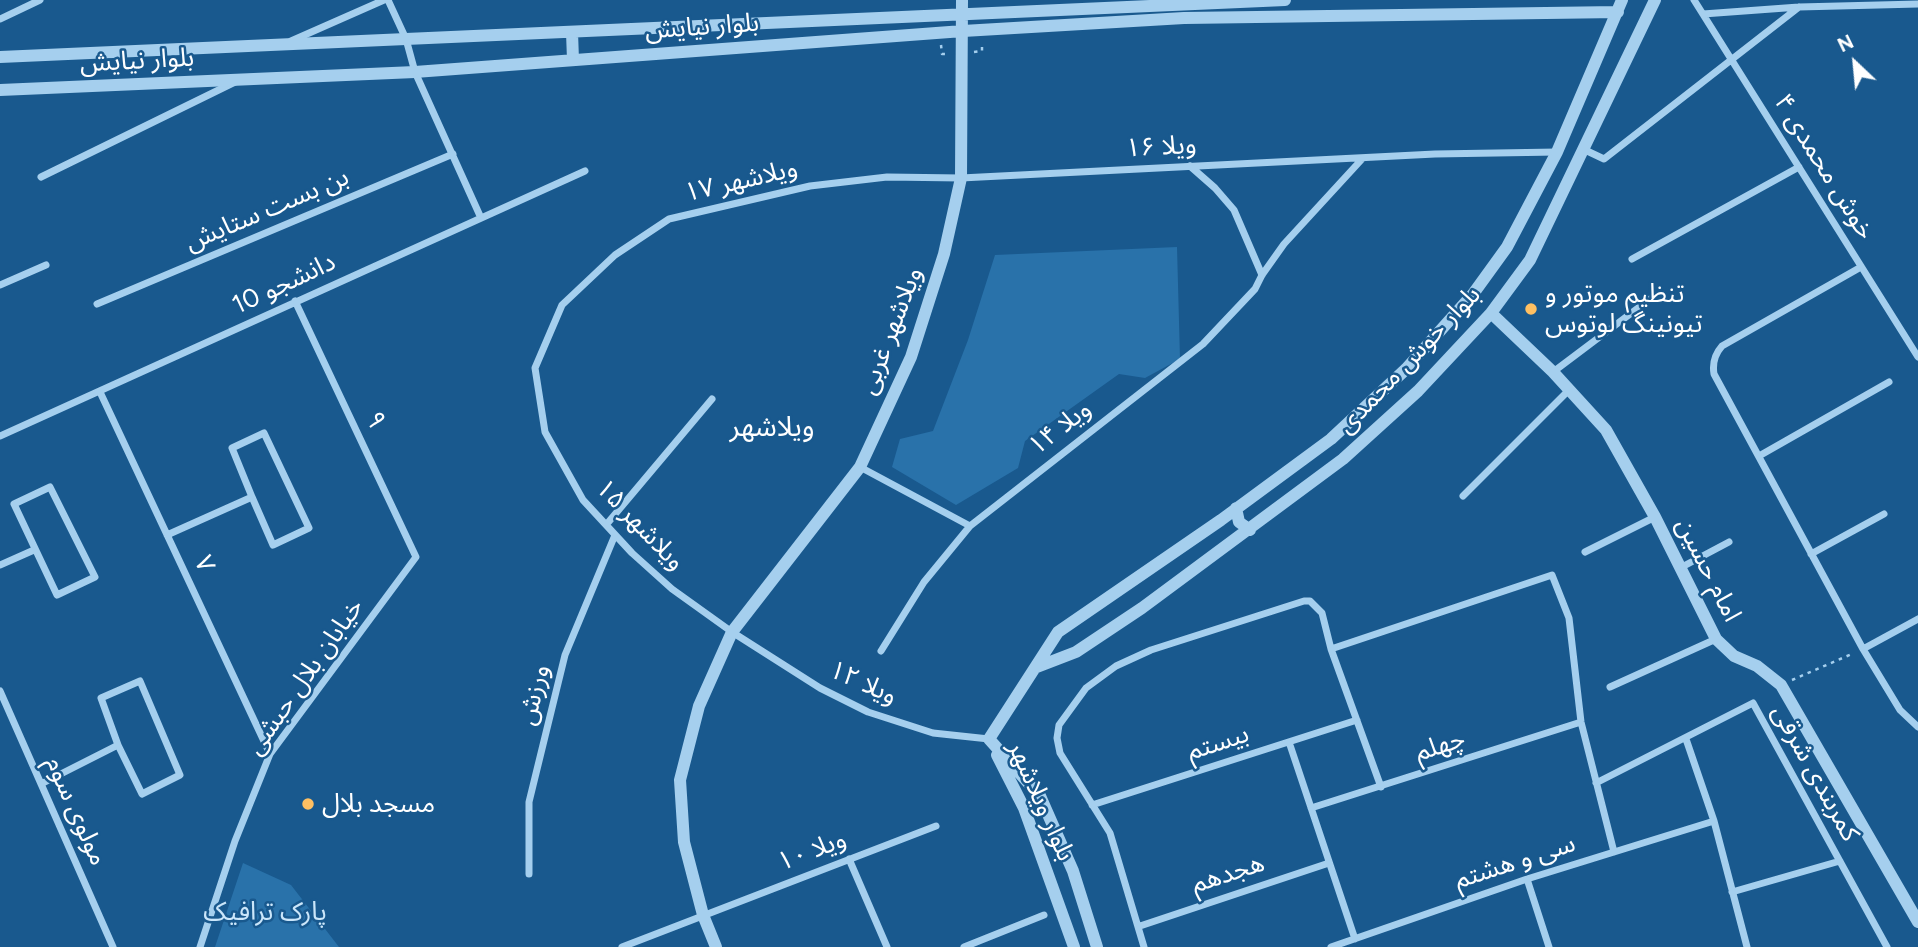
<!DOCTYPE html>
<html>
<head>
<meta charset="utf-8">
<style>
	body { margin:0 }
	#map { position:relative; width:1918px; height:947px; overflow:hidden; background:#19598e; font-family:Figtree,sans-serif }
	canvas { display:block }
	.north { position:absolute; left:1820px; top:28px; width:70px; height:70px; -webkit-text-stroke:5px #19598e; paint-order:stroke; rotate:334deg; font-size:19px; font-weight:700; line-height:28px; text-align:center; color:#fff }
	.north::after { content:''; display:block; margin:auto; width:24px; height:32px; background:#fff; clip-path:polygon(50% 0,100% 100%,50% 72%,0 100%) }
</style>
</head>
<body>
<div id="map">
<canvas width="1918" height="947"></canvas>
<div class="north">N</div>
</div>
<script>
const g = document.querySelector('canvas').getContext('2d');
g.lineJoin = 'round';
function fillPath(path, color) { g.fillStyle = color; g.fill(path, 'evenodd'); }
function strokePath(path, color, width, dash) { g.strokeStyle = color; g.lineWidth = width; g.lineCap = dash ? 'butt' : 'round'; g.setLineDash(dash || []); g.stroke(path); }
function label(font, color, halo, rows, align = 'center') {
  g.font = font + ' Figtree,"Noto Sans Arabic",sans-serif'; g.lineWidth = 5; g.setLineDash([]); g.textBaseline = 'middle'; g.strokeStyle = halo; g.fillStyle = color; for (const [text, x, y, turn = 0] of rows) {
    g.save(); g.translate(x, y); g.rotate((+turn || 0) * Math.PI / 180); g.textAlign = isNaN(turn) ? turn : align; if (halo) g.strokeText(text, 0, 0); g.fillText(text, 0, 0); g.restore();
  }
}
fillPath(new Path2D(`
	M1177,247L1180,359L1145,378L1119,374L1025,441L1018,468L956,505L892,467L900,439L933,431L968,340L995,255Z
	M243,863L291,885L339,947H215Z`), '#2972aa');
strokePath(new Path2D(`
	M941,45L942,54H947
	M974,52L982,51V42
	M1792,680L1854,653`), '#a5cfee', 2.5, [3.5, 5]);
strokePath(new Path2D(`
	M388,0L406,39L415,72L481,218
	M1694,0L1918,357
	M1703,14L1799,7L1918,4
	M0,19L40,0
	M291,41L384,0
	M1585,150L1604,159L1799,7
	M1190,166L1215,188L1234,210L1262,275
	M41,177L235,82
	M1632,259L1799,167
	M1861,267L1722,346C1715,354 1712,362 1714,374L1863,649L1900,710L1918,727
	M0,285L46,265
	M97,304L453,154
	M1553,372L1654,296
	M100,392L270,754
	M0,436L585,171
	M1759,456L1889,382
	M860,467L970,526L1203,344L1255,289L1262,275L1284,244L1363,158
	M50,487L95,577L57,595L14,504Z
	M1463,496L1569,390
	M606,525L712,399
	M167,535L252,497L273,545L309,528L264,433L232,448L252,497
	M1585,552L1655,517
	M1811,554L1884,514
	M0,565L34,550
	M1680,568L1729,542
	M1331,649L1552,575L1569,618L1581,722L1614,852
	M1863,649L1918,619
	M881,651L924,582L970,526
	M1610,687L1716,639
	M0,691L113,947
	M989,739L933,733L868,712L820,688L732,632L672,589L632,553L583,500L545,432L535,368L562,305L615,255L669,219L810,186L887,177L961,178L1435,154L1557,152
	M1686,739L1714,821L1747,947
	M1289,742L1355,939
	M1596,783L1753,703L1887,947
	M41,784L118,745L142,794L180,775L140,681L101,698L118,745
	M1092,805L1357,720
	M1311,808L1581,722
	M849,859L887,947
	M529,874V802L565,655L615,535
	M1527,879L1549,947
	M1732,892L1840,861
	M1140,926L1329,863
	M200,947L235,841L270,754L416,557L295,301
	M622,947L936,826
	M964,947L1044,915
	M1144,947L1110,833L1060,753L1057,738L1059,725L1086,688L1116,666L1151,650L1304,601H1310L1322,613L1331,649L1381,787
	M1331,947L1527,879L1714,821`), '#a5cfee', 7);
strokePath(new Path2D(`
	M572,32L573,60
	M0,57L1285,0
	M0,90L415,72L963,31L1184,18L1618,12
	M1491,313L1553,372L1606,430L1655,517L1716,639L1734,656L1757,666L1781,685L1918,922
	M1236,508L1239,522L1250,530
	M1037,667L1076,652L1142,608L1343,459L1418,391L1491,313L1530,260L1655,0
	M989,739L1058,632L1221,520L1331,439L1406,369L1473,294L1507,247L1557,152L1622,0
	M989,739L1040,796L1073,871L1097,947
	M997,755L1024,808L1074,947
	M716,947L703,915L684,842L680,780L699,706L732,632L860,467L911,357L944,254L961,178L962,0`), '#a5cfee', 12);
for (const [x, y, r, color] of [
	[1531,309,7,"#ffc062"],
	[308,804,7,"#ffc062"]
]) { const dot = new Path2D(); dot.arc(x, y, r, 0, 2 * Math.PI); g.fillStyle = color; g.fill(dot); strokePath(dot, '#19598e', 2.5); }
label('26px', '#fff', '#19598e', [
	["بلوار نیایش",702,27,-4],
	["بلوار نیایش",137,61,-3],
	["۱۶ ویلا",1161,147,-3],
	["خوش محمدی ۴",1824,167,58],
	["ویلاشهر ۱۷",741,181,-13],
	["بن بست ستایش",267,210,-23],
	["دانشجو 10",284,284,-25],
	["ویلاشهر غربی",891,331,-69],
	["بلوار خوش محمدی",1409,360,-46],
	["۹",375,420,65],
	["۱۴ ویلا",1060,428,-38],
	["ویلاشهر ۱۵",640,525,46],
	["۷",204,564,65],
	["امام حسین",1708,570,63],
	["خیابان بلال حبشی",305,677,-55],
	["ویلا ۱۲",863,683,24],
	["ورزش",534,695,-76],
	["بیستم",1218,743,-18],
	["چهلم",1440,746,-18],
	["کمربندی شرقی",1815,773,61],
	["بلوار ویلاشهر",1041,801,66],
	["مولوی سوم",76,811,66],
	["۱۰ ویلا",812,851,-21],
	["سی و هشتم",1515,862,-18],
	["هجدهم",1228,874,-18]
]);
label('26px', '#fff', '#19598e', [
	["تنظیم موتور و",1545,294],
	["تیونینگ لوتوس",1545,324],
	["مسجد بلال",322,804]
], 'left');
label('26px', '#cbe6fa', '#19598e', [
	["پارک ترافیک",265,912]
]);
label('28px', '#fff', '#19598e', [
	["ویلاشهر",772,428]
]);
</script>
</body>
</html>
